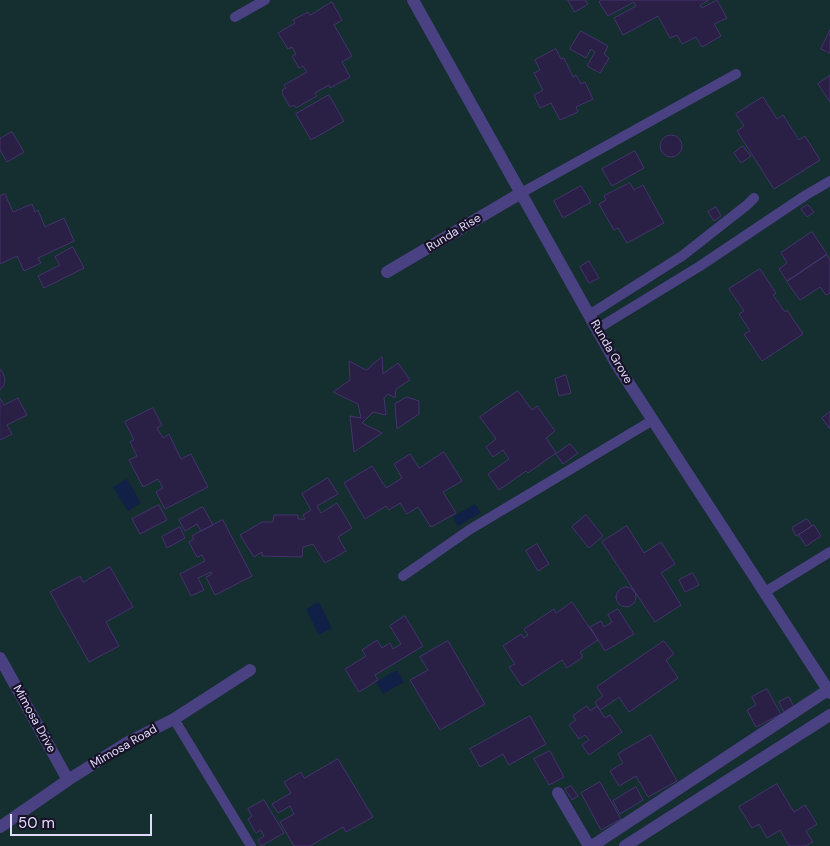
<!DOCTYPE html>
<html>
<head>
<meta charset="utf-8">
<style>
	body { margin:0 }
	#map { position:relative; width:830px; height:846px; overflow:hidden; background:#171226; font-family:"DM Sans",sans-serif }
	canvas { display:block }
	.scale { position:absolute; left:10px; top:814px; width:142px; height:22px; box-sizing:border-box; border:2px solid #e1dafc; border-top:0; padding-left:6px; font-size:15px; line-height:18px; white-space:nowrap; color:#e1dafc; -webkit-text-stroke:4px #171226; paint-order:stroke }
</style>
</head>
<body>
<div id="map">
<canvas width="830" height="846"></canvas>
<div class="scale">50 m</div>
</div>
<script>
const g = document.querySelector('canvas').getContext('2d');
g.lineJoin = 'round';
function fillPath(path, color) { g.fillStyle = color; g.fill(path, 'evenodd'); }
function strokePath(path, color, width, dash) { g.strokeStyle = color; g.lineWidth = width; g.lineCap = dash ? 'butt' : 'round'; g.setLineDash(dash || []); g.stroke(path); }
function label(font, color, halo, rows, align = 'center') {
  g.font = font + ' "DM Sans",sans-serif'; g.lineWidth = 4.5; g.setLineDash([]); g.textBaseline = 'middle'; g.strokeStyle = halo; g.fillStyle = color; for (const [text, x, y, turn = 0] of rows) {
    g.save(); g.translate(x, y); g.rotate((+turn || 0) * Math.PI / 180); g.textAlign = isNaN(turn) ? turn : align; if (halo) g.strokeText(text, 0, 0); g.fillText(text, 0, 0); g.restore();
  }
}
fillPath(new Path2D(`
	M0,0H830V846H0Z`), '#152e2f');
fillPath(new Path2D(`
	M127,479L141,503L128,511L113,487Z
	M475,504L481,513L458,526L453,517Z
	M319,602L332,628L319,635L306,609Z
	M397,670L404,682L383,694L376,682Z`), '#112046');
const building = new Path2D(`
	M568,0H585L588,4L575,12Z
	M602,0H709L700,5L702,8L717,0L727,18L714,24L721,36L702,47L696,37L682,44L677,35L670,38L658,16L623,35L614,18L636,6L634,2L608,16L599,2Z
	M332,2L342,20L334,25L352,56L342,62L350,77L330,88L329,85L315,93L317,96L296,108L294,105L290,107L282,93L283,92L282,90L286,88L284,85L307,72L303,66L299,68L292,56L296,54L292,47L288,49L278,33L295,23L293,20L308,12L310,15Z
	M830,30V53L821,49Z
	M581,31L608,46L604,54L609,58L600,73L587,66L595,52L591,49L586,58L570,49Z
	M556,49L561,59L564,58L573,77L576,75L581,84L585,82L593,99L576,107L578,112L560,120L551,103L540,108L534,95L543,90L534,73L540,70L535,60Z
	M830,76V102L818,84Z
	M329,95L344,121L311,140L296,114Z
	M763,97L777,119L783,115L799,140L805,136L820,160L774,189L737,131L744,126L736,114Z
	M12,132L24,152L7,162L0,150V139Z
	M660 146a11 11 0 1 1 22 0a11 11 0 1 1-22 0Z
	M743,146L751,156L741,163L734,153Z
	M635,151L644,168L612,186L602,169Z
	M630,183L634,190L643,185L664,223L627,243L618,228L614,230L599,204L606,200L604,196Z
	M581,186L591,202L563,218L554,201Z
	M5,194L13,212L32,204L35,212L38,210L45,227L64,218L74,241L38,258L41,263L24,271L17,256L0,264V196Z
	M808,205L814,212L807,217L801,209Z
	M716,207L721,216L714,221L708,212Z
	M812,232L827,254L787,281L779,269L787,263L781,253Z
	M73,247L84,268L44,288L38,276L60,265L55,257Z
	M827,255L830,260V293L826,295L820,287L800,300L787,282Z
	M589,261L599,278L589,283L580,267Z
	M760,269L776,293L773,295L785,312L787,310L803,334L762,361L744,334L750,331L739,314L744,311L729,289Z
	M382,357L383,374L398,363L410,380L396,389L395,398L388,394L384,398L386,415L373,412L362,423L382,433L354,452L350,416L361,418L358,404L333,392L350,380L349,361L366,370Z
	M0,369L3,373L5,379L4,385L0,390Z
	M566,375L571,393L559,396L555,379Z
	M518,391L532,410L537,406L555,431L546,438L556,453L528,473L526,471L499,490L488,474L509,459L503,450L493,457L486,447L496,439L480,417Z
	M407,397L419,401V414L397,429L395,404Z
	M0,398L4,405L18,398L27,415L7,425L12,434L0,440Z
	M153,408L162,425L157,428L163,438L169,434L181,459L191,454L208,487L165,509L156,492L163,488L158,479L143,487L129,460L137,456L130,442L134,440L125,422Z
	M830,412V429L822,418Z
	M570,444L578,453L563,464L556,454Z
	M444,452L462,481L443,492L456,513L431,527L418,507L407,514L400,503L389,510L386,506L365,519L344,483L372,466L386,488L402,478L394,464L410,454L419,468Z
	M328,478L338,494L317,506L321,513L337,503L352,528L338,537L346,551L325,563L313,544L303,547L302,557L262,556V552L254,557L240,535L262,522H273L274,515H298V519H303V520L305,519L303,515L311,510L302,494Z
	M159,505L167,520L140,534L132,519Z
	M203,507L213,525L201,531L197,524L185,531L179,520Z
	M586,515L603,536L589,548L572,527Z
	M807,519L812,526L796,536L792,528Z
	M223,520L252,576L215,595L206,577L212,574L211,572L198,578L204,590L191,596L180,574L205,561L202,555L197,557L189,542L194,539L192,536Z
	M814,525L821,536L806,546L799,535Z
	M627,526L644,553L661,542L675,564L661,573L681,605L655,622L602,542Z
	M180,527L185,538L167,548L162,537Z
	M537,544L549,564L538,571L526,551Z
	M110,567L133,607L106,622L119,646L89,662L50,592L80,576L83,582Z
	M693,573L699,585L685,592L679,580Z
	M616 597a10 10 0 1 1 20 0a10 10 0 1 1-20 0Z
	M572,602L598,640L580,652L583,657L567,668L562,660L522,686L509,667L515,664L503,646L521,634L524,638L528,635L524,629L554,609L556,613Z
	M618,609L634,634L605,651L590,627L601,621L604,627L612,622L608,615Z
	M405,616L423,646L375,675L378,680L359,692L345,669L366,656L362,650L377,640L382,648L390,643L393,649L401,644L390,626Z
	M448,641L485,704L440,730L410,680L428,670L420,657Z
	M664,641L674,654L666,660L678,678L629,712L619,697L600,710L595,702L603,696L597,687Z
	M767,689L781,714L756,727L747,710L756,705L752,697Z
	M789,697L794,707L784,712L779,702Z
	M587,706L590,711L597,706L605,718L610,715L622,732L589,755L582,745L589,740L585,735L579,739L569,725L576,720L573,716Z
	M530,716L546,744L509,765L503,754L480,767L470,749Z
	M651,735L677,781L648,797L636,776L619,786L610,771L623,763L618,754Z
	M550,751L564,777L549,785L534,759Z
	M338,759L373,817L346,832L343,827L310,846H294L280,822L294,814L290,806L278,813L272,804L291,793L284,782L301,772L304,778Z
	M600,782L621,819L601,830L581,793Z
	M777,784L794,812L805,805L817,824L806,831L813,842L805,846H789L780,830L767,838L759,824L752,828L739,807Z
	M571,786L578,796L572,800L565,789Z
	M636,787L643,800L620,814L613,801Z
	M264,800L284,833L261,846L258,840L264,836L261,830L256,833L248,819L252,816L248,809Z`);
fillPath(building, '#2a1f45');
strokePath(building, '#44336f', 1);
strokePath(new Path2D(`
	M235,17L265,0
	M521,193L736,74
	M589,315L682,256L747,205L754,198
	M597,329L700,266L806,195L830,181
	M403,576L469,530L653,420
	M765,592L830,552
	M174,719L251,846`), '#494181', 10);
strokePath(new Path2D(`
	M413,0L617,365L830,693
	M387,272L521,193
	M0,658L68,780
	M558,793L589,846
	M0,827L68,780L128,742L174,719L250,670
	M592,846L828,690
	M625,846L830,715`), '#494181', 12);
label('12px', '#e1dafc', '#171226', [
	["Runda Rise",454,233,-31],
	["Runda Grove",611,352,60],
	["Mimosa Drive",34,719,61],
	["Mimosa Road",124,747,-30]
]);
</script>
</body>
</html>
